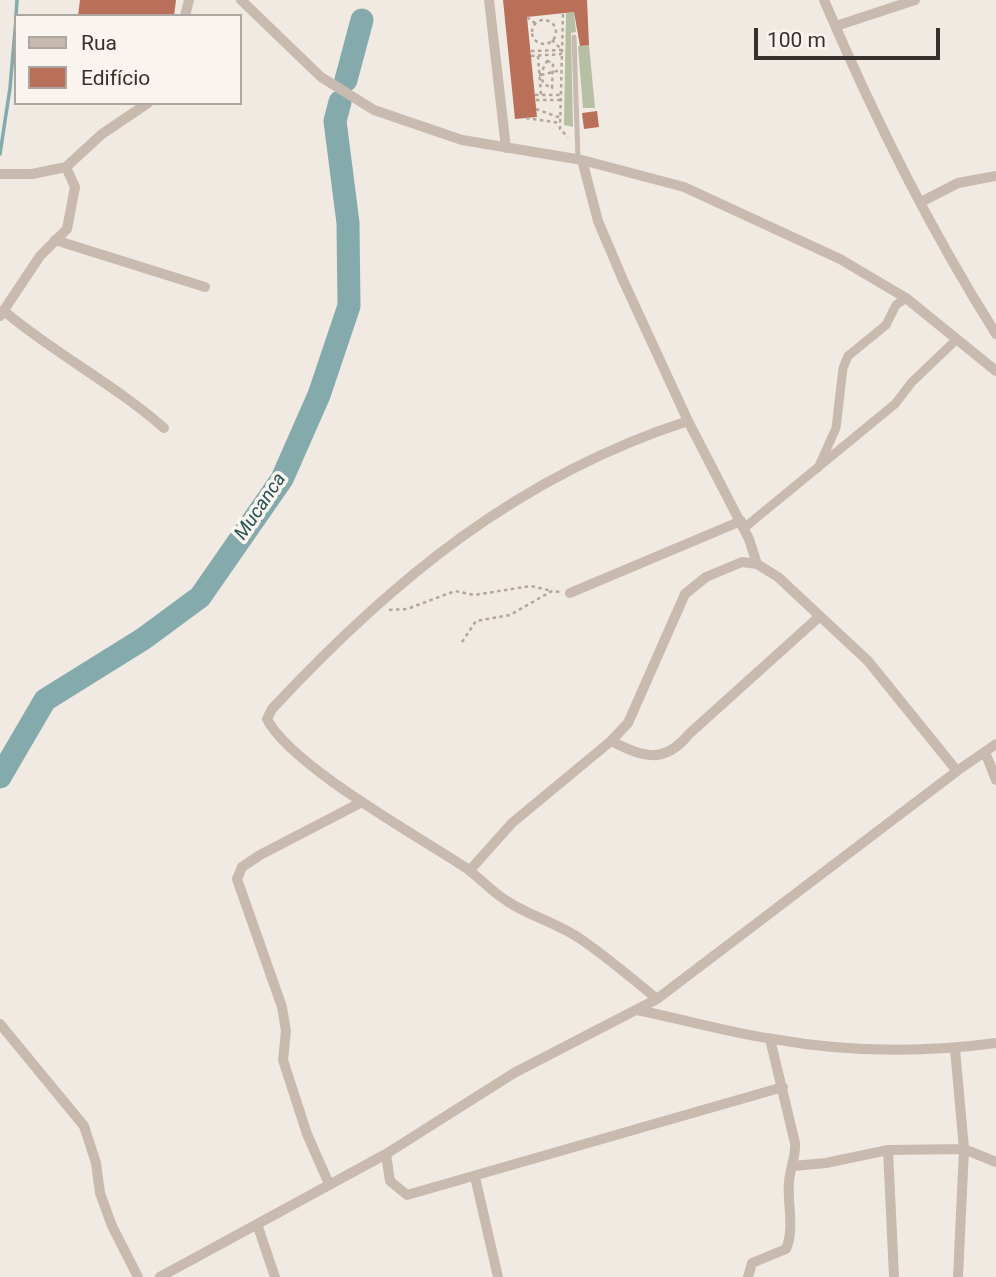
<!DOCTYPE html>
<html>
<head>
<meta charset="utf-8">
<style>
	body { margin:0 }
	#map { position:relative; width:996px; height:1277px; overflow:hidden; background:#f1eae2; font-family:Roboto,sans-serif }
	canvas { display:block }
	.legend { position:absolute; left:14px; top:14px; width:228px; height:91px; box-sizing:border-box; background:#f9f4ee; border:2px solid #aca6a0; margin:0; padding:9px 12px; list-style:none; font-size:21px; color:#38302c }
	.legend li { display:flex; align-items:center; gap:14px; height:35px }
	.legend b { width:35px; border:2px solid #aca6a0 }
	.scale { position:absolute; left:754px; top:28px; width:186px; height:32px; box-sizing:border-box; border:4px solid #38302c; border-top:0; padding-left:9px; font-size:21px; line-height:24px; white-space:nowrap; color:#38302c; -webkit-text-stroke:5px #f9f4ee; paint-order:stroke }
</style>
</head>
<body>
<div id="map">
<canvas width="996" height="1277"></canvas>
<ul class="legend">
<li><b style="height:9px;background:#c9baaf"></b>Rua</li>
<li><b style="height:19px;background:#ba6f58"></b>Edifício</li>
</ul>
<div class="scale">100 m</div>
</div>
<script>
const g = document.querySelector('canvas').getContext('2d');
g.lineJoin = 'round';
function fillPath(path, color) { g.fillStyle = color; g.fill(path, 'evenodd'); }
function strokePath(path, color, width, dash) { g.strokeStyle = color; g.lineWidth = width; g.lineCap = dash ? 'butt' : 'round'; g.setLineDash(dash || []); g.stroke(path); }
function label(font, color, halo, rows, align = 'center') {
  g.font = font + ' Roboto,sans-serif'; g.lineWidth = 7; g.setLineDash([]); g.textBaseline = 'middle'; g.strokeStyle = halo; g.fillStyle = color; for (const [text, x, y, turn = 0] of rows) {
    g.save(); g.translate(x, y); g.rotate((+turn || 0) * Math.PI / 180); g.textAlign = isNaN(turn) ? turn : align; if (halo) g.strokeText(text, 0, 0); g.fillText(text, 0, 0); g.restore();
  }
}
fillPath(new Path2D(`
	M574,12L576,32L571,33L573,127L564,125L566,13Z
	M589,45L595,108H583L578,46Z`), '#b6bfa3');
strokePath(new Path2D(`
	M16,16L17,0
	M0,154L10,88L16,19`), '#84aaac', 3.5);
strokePath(new Path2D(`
	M346,80L362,20
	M0,777L45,700L143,639L200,597L282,479L319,395L349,306L348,223L335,121L340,102`), '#84aaac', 23);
fillPath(new Path2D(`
	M80,0H176L174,16H78Z
	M503,0H587L589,45L580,46L574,12L527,17L537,117L515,119Z
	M597,111L599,127L584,129L582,113Z`), '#ba6f58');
strokePath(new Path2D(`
	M563,14L560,129L568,137
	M527,17L536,24
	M532 32a12 12 0 1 1 24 0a12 12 0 1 1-24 0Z
	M552,40L562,50
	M531,51L562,50
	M531,56L562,54
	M538,56L541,95
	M547,61L553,63L552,88L544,84L540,75Z
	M541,75L561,70
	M535,95H561
	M536,100H561
	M536,109L561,118
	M526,118L560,123
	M389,610L407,609L455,591L474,595L531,586L552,591
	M462,642L476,621L510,615L552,591L560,592`), '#b4a599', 2.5, [3.5, 3.5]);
strokePath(new Path2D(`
	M574,37L578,159`), '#c9baaf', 5);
strokePath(new Path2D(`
	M818,468L836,428L843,368L848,356L886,325L896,305L906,298
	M744,528L895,404L912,382L957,339`), '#c9baaf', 9);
strokePath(new Path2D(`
	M241,0L321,77L374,110L462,140L582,160L684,187L840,259L906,298L996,371
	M489,0L506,148
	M824,0C873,115 929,228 996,334
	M185,16L189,0
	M836,26L915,0
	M582,160L598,221L623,280L688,421L749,539L757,564L778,577L868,661L957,771
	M0,174H32L66,167L102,134L148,103
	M921,202L958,183L996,176
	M55,240L205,287
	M4,311C55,354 114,384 164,428
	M0,316L40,256L67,229L75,187L66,167
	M570,593L741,521
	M611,741C643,757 664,765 689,734L820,616
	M985,752L996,780
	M470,870L512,823L611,741L628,723L685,594L706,577L742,562L757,564
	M657,999C633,979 608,958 582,940C558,923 529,916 507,901C492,892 480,878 466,868C418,836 291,766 267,719L272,709C392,580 518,476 688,421
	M637,1010C682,1019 727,1032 773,1039C846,1052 922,1053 996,1043
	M0,1024L84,1126L96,1163L100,1193L112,1226L138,1277
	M955,1049L964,1149L958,1277
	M888,1150L894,1277
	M386,1154L390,1181L407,1195L783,1087
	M793,1166L826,1163L888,1150L964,1149L996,1162
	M475,1177L498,1277
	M329,1184L307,1134L283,1060L286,1031L282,1007L237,879L242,867L260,855L362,802
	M257,1224L275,1277
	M160,1277L386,1154L514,1073L657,999L957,771L996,744
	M748,1277L752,1263L786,1249C795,1228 787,1204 789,1182C790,1168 796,1157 795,1143L770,1039`), '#c9baaf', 10);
label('italic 19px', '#255356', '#f9f4ee', [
	["Mucanca",261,507,-56]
]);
</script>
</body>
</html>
